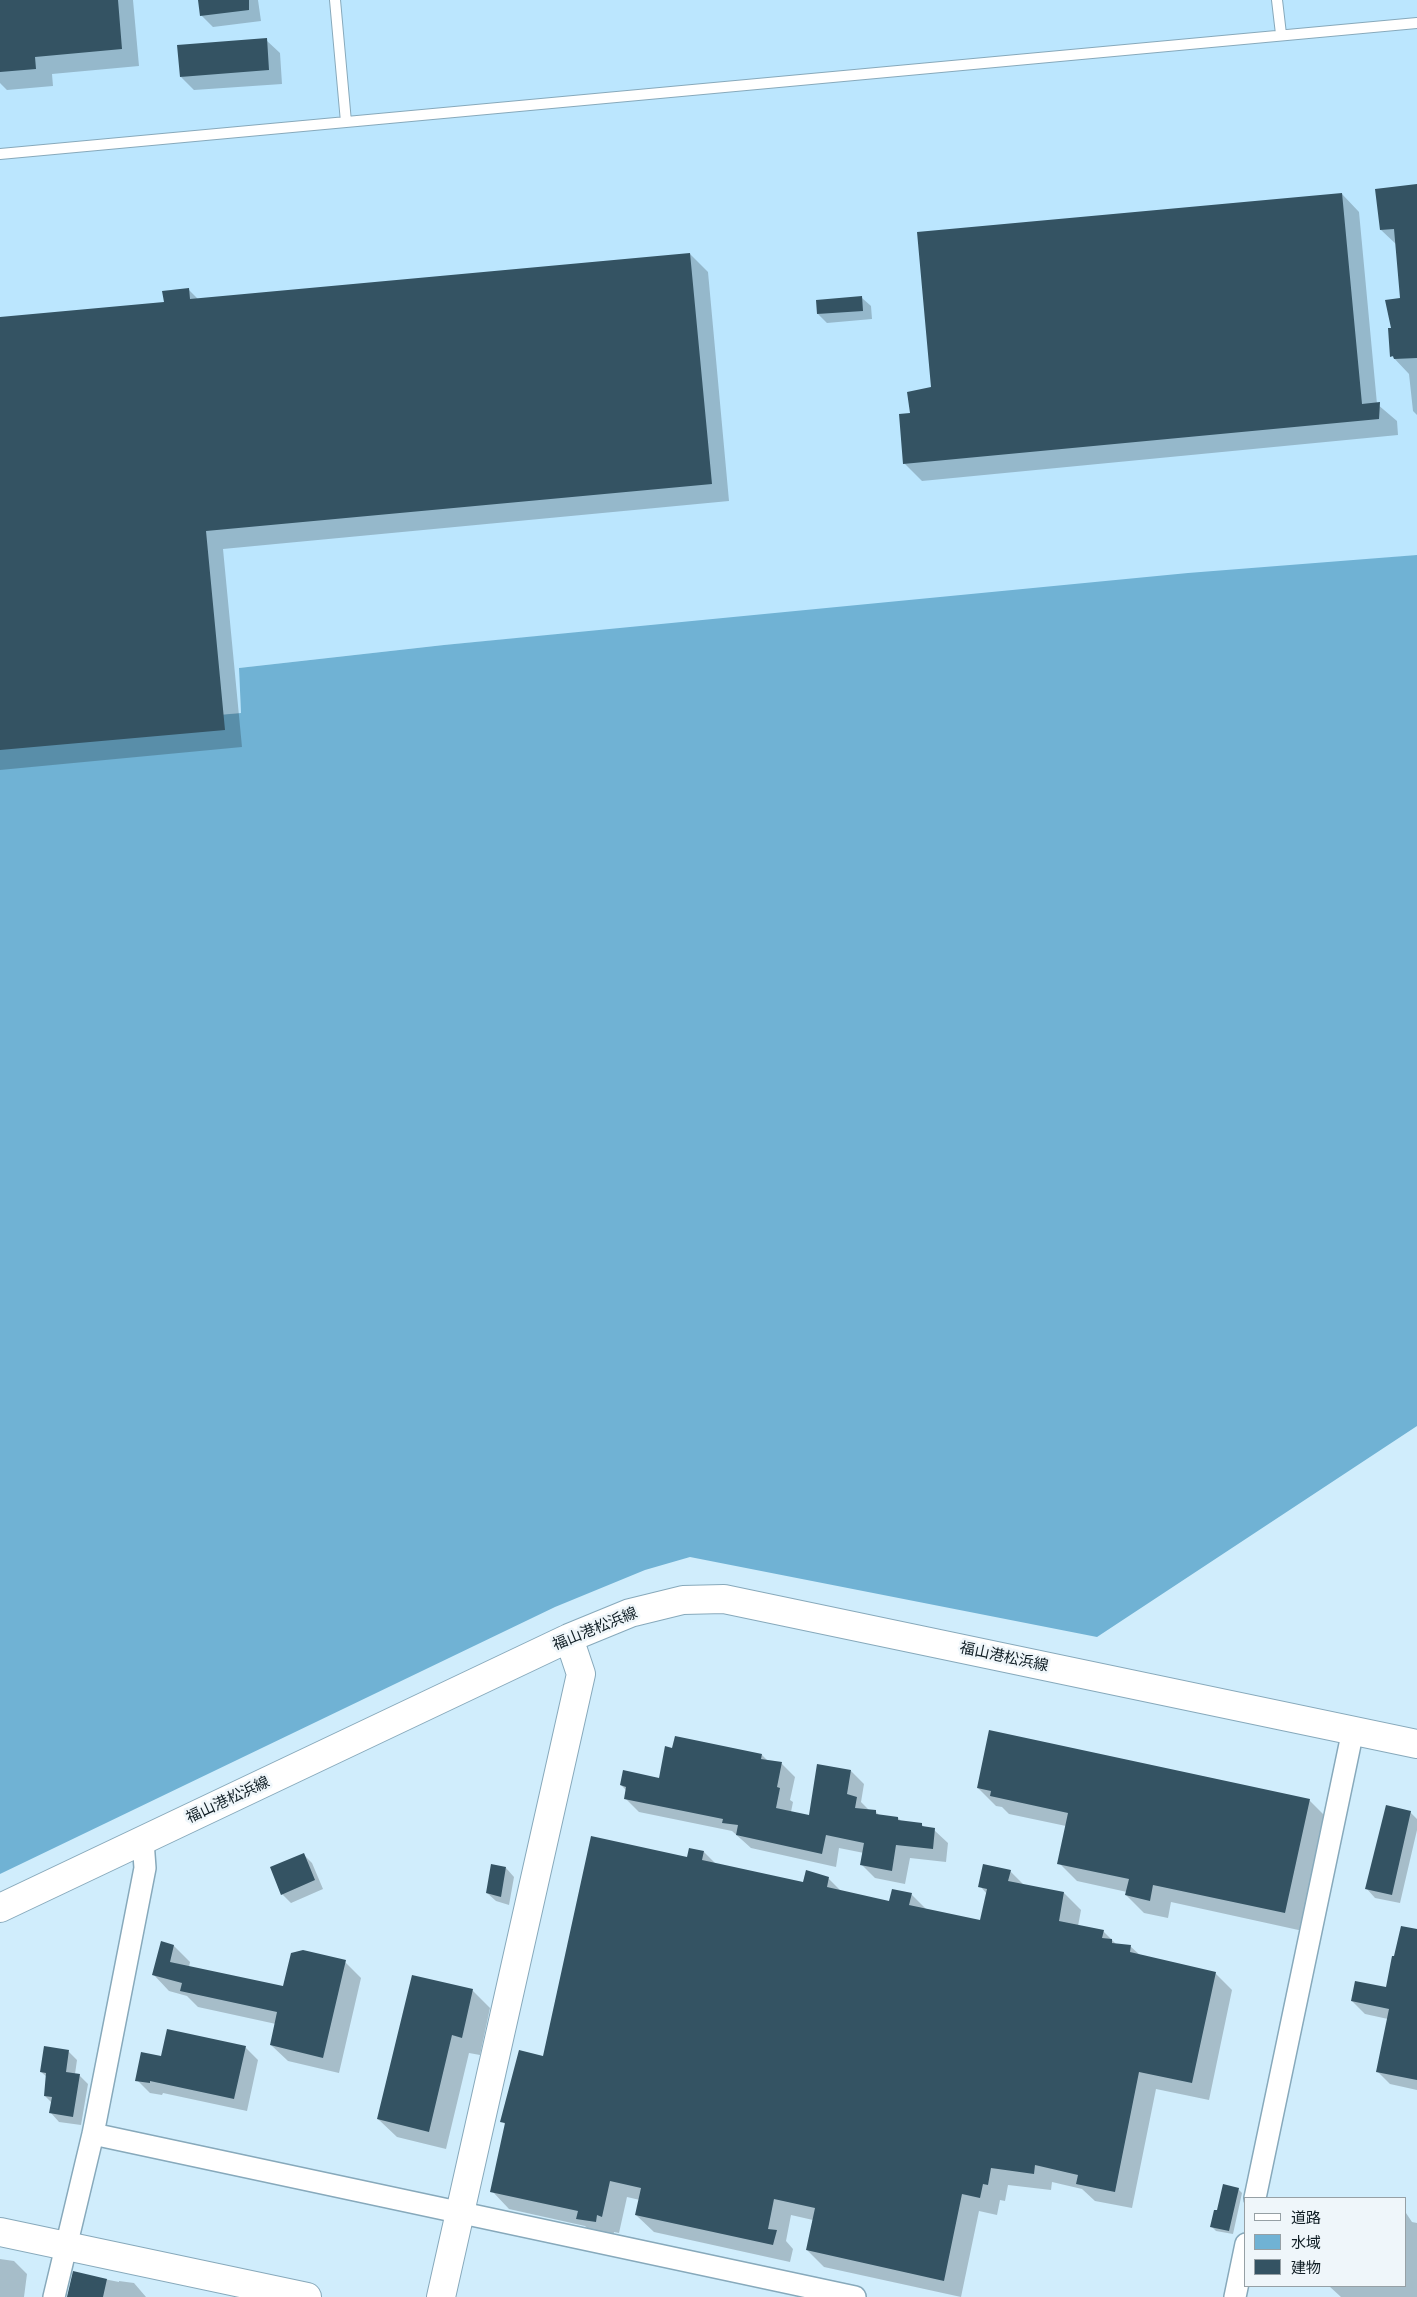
<!DOCTYPE html>
<html>
<head>
<meta charset="utf-8">
<style>
	body { margin:0 }
	#map { position:relative; width:1417px; height:2297px; overflow:hidden; background:#d0edfc; font-family:Raleway,"Noto Sans JP",sans-serif }
	canvas { display:block }
	.legend { position:absolute; left:1244px; top:2197px; width:162px; height:90px; box-sizing:border-box; background:#eff6fa; border:1px solid #96a0a5; margin:0; padding:6px 9px; list-style:none; font-size:15px; color:#101e25 }
	.legend li { display:flex; align-items:center; gap:10px; height:25px }
	.legend b { width:25px; border:1px solid #96a0a5 }
</style>
</head>
<body>
<div id="map">
<canvas width="1417" height="2297"></canvas>
<ul class="legend">
<li><b style="height:6px;background:#fff"></b>道路</li>
<li><b style="height:14px;background:#70b2d4"></b>水域</li>
<li><b style="height:14px;background:#345363"></b>建物</li>
</ul>
</div>
<script>
const g = document.querySelector('canvas').getContext('2d');
g.lineJoin = 'round';
function fillPath(path, color) { g.fillStyle = color; g.fill(path, 'evenodd'); }
function strokePath(path, color, width, dash) { g.strokeStyle = color; g.lineWidth = width; g.lineCap = dash ? 'butt' : 'round'; g.setLineDash(dash || []); g.stroke(path); }
function label(font, color, halo, rows, align = 'center') {
  g.font = font + ' Raleway,"Noto Sans JP",sans-serif'; g.lineWidth = 5; g.setLineDash([]); g.textBaseline = 'middle'; g.strokeStyle = halo; g.fillStyle = color; for (const [text, x, y, turn = 0] of rows) {
    g.save(); g.translate(x, y); g.rotate((+turn || 0) * Math.PI / 180); g.textAlign = isNaN(turn) ? turn : align; if (halo) g.strokeText(text, 0, 0); g.fillText(text, 0, 0); g.restore();
  }
}
fillPath(new Path2D(`
	M0,0H1417V555L444,645L239,668L241,713L0,734Z`), '#bbe6fe');
fillPath(new Path2D(`
	M1417,555V1426L1097,1637L690,1557L645,1570L555,1607L0,1874V734L241,713L239,668L444,645L1188,573Z`), '#70b2d4');
fillPath(new Path2D(`
	M0,0H133L139,66L52,74L53,86L7,90L0,83Z
	M199,0H258L261,21L213,27L201,15Z
	M266,40L280,53L282,84L194,90L181,77Z
	M1417,186V415L1413,411L1409,374L1392,356V329L1402,299L1397,245L1381,230Z
	M1342,194L1359,212L1377,404L1397,421L1398,435L922,481L904,463L911,414L932,388Z
	M690,254L708,272L729,501L223,549L242,747L0,770V318L165,303L189,290L199,300Z
	M862,298L871,306L872,319L827,323L818,314Z
	M762,1755L768,1761L782,1764L795,1777L790,1800L793,1802L791,1812L810,1816L851,1771L864,1784L861,1802L870,1811L876,1812L880,1816L898,1818L902,1822L921,1824L925,1828L934,1830L948,1843L946,1862L910,1858L905,1884L875,1878L861,1864L864,1853L839,1848L836,1867L751,1848L732,1831L639,1812L625,1798L627,1791L621,1785L660,1779Z
	M978,1788L1309,1800L1327,1818L1303,1931L1171,1902L1168,1918L1144,1913L1126,1895L1127,1892L1077,1881L1059,1863L1066,1826L1009,1814L1002,1807L996,1806Z
	M1410,1812L1417,1819V1830L1400,1903L1375,1898L1367,1889Z
	M704,1852L717,1865L804,1884L828,1878L842,1892L890,1902L911,1894L927,1910L981,1922L987,1894L980,1886L1010,1871L1024,1885L1064,1893L1081,1910L1078,1926L1103,1931L1117,1945L1130,1946L1141,1956L1215,1973L1232,1990L1209,2100L1156,2089L1132,2208L1095,2201L1082,2189L1052,2182L1051,2190L1008,2185L1005,2201L1000,2200L997,2215L979,2211L961,2297L824,2267L807,2250L813,2220L791,2215L786,2241L793,2249L790,2262L654,2232L636,2215L640,2200L627,2197L619,2233L614,2232L613,2239L595,2236L585,2226L509,2209L492,2191L506,2125L502,2121L544,2057L688,1859Z
	M303,1854L312,1863L323,1889L291,1903L282,1894Z
	M506,1868L514,1877L509,1905L496,1901L487,1893Z
	M1417,1931V2090L1390,2084L1377,2071L1388,2019L1365,2014L1352,2001L1387,1988Z
	M162,1943L174,1946L190,1962L189,1967L284,1987L345,1962L361,1978L339,2073L288,2061L271,2045L276,2024L198,2007L187,1996L169,1991L153,1974Z
	M472,1990L490,2008L480,2055L469,2053L446,2149L397,2137L378,2119Z
	M245,2047L258,2060L247,2111L163,2093L162,2095L150,2093L137,2080L162,2058Z
	M68,2051L77,2060L75,2074L79,2075L88,2084L81,2125L59,2122L51,2113L52,2103L45,2096L47,2077L41,2072Z
	M1238,2189L1242,2193L1233,2234L1216,2231L1212,2227Z
	M1406,2213L1412,2222L1417,2223V2297H1341L1329,2286H1406Z
	M0,2259L14,2261L27,2274L24,2297H0Z
	M74,2273L119,2282V2281L134,2283L146,2297H67Z`), '#0003');
fillPath(new Path2D(`
	M0,0H118L122,49L35,57L36,69L0,72Z
	M198,0H249V10L200,16Z
	M267,38L269,70L180,77L177,45Z
	M1417,184V358L1394,359L1393,356L1390,357L1388,328H1391L1385,300L1400,298L1394,229L1380,230L1375,189Z
	M1342,193L1362,404L1380,402L1379,419L903,464L899,414L910,413L907,392L931,387L917,232Z
	M690,253L712,484L206,531L225,730L0,750V317L164,302L162,291L189,288L190,299Z
	M862,296L863,311L817,314L816,300Z
	M989,1730L1310,1799L1285,1913L1153,1885L1150,1901L1125,1895L1129,1879L1057,1864L1068,1813L990,1796L991,1791L977,1788Z
	M675,1736L762,1754L761,1759L782,1762L777,1787L780,1788L776,1808L809,1815L817,1764L851,1770L847,1794L857,1797L855,1808L876,1810V1814L898,1817V1820L922,1823V1826L935,1828L933,1849L896,1845L892,1871L860,1865L864,1843L826,1835L822,1854L736,1835L738,1825L722,1823L723,1819L624,1799L626,1787L620,1785L623,1770L659,1778L665,1746L672,1748Z
	M1386,1805L1411,1811L1392,1895L1365,1889Z
	M591,1836L687,1857L689,1848L704,1851L702,1860L803,1882L806,1870L829,1877L827,1887L889,1901L892,1889L912,1893L909,1905L980,1920L987,1889L978,1887L983,1864L1011,1870L1008,1881L1064,1892L1059,1921L1104,1930L1102,1938L1112,1939V1943L1131,1945L1130,1952L1216,1972L1192,2083L1139,2072L1115,2192L1076,2184L1078,2175L1035,2165L1034,2174L991,2168L988,2185L983,2184L980,2198L962,2194L944,2281L806,2250L815,2208L774,2199L768,2229L777,2230L773,2245L635,2215L641,2188L610,2181L602,2217L597,2215L596,2222L576,2219L578,2211L490,2192L505,2123L500,2122L519,2050L543,2056Z
	M304,1853L315,1880L281,1895L270,1867Z
	M491,1864L506,1867L501,1897L486,1893Z
	M1401,1926L1417,1929V2080L1376,2072L1389,2009L1351,2001L1355,1981L1386,1987L1392,1956H1394Z
	M161,1941L174,1945L170,1962L283,1986L291,1953L303,1950L346,1960L323,2058L270,2045L277,2012L180,1991L182,1983L152,1975Z
	M412,1975L473,1989L462,2038L452,2035L429,2132L377,2119Z
	M167,2029L246,2046L234,2099L150,2081V2083L135,2081L141,2052L161,2056Z
	M44,2046L69,2050L66,2072L80,2074L73,2117L49,2113L52,2097L44,2096L46,2073L40,2072Z
	M1223,2184L1239,2188L1229,2231L1210,2227L1214,2210H1217Z
	M73,2271L107,2279L103,2297H67Z`), '#345363');
const lane = new Path2D(`
	M335,0L346,122
	M1277,0L1281,34
	M0,154L1417,23`);
const street = new Path2D(`
	M93,2134L855,2297
	M1255,2198L1353,1730
	M54,2297L93,2134L145,1868L143,1841
	M1235,2297L1246,2244`);
const secondary = new Path2D(`
	M0,1908L569,1638L630,1613L683,1600L724,1599L1417,1744
	M0,2232L307,2297
	M441,2297L581,1674L569,1638`);
strokePath(lane, '#87a9bb', 12);
strokePath(street, '#87a9bb', 24);
strokePath(secondary, '#87a9bb', 30);
strokePath(lane, '#fff', 10);
strokePath(street, '#fff', 21);
strokePath(secondary, '#fff', 28);
label('15px', '#101e25', '#eff6fa', [
	["福山港松浜線",595,1629,-22],
	["福山港松浜線",1004,1657,12],
	["福山港松浜線",228,1800,-25]
]);
</script>
</body>
</html>
